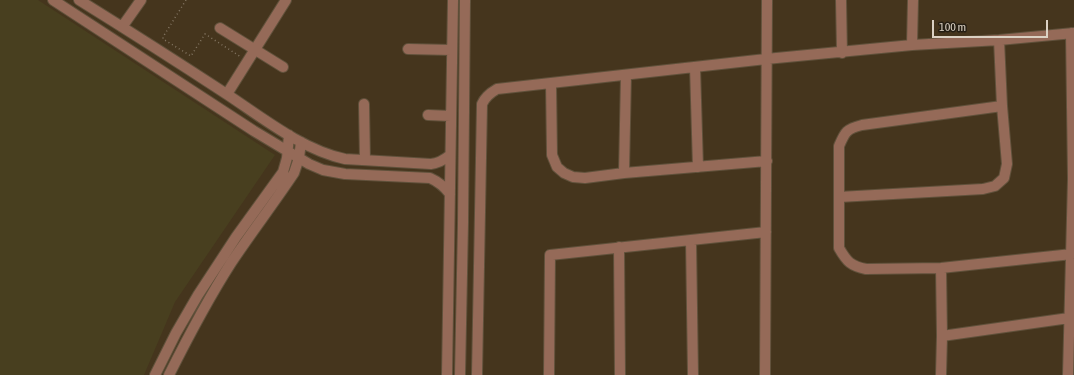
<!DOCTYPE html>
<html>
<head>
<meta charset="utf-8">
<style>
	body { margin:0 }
	#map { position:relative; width:1074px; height:375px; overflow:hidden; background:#45351d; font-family:"Asap Condensed",sans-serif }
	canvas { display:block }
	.scale { position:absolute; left:932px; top:20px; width:116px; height:18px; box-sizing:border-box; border:2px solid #dbd1c3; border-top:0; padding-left:5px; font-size:12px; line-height:14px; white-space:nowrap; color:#dbd1c3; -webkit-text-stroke:3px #251e13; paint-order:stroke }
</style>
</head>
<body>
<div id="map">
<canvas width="1074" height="375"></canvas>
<div class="scale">100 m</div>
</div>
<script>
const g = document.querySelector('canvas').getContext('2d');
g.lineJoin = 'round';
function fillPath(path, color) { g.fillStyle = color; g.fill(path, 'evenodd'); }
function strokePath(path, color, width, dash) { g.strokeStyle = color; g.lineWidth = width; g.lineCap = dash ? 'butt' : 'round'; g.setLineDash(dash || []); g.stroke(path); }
fillPath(new Path2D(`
	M0,0H38L275,155L175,302L144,375H0Z`), '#483f1f');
const minor = new Path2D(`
	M53,0L254,131L309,164L323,170L345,174L430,178C439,182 444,186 450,194
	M79,0C129,31 179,63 228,95C264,119 303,150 345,159L431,164C439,163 444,160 450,155
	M841,0L842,53
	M122,27L141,0
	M220,28L283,67
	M912,45L913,0
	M408,49L452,50
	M695,67L698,167
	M551,83L552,155L557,167L564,173L573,177L585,178L624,173L767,161
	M227,94L286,0
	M364,104L365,160
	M1002,106L862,125C846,129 845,132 839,146V248C847,262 851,266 866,269L941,268L1072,254
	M428,115L451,116
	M624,173L626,75
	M839,197L983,189L995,186L1004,178L1007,164L1002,106L999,40
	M691,240L693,375
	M619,247L620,375
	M941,268L942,336L941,375
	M942,336L1069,318
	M155,375L176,333L198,295L236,237L283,172L287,158L289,135
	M169,375C188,337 208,299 231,263C251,233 274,203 294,173L299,158L301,142
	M447,375L453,0
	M460,375L463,223L465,0
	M477,375L482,104C485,97 490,93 497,89L766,59L912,45L999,40L1074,33
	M549,375L550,255L766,232
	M765,375L767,0
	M1068,375L1073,179L1071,33`);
strokePath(minor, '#60513b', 12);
strokePath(new Path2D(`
	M186,0L163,37V39L191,56L205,34L241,57`), '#837562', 1.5, [1, 3]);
strokePath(minor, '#956a58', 10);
</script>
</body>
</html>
